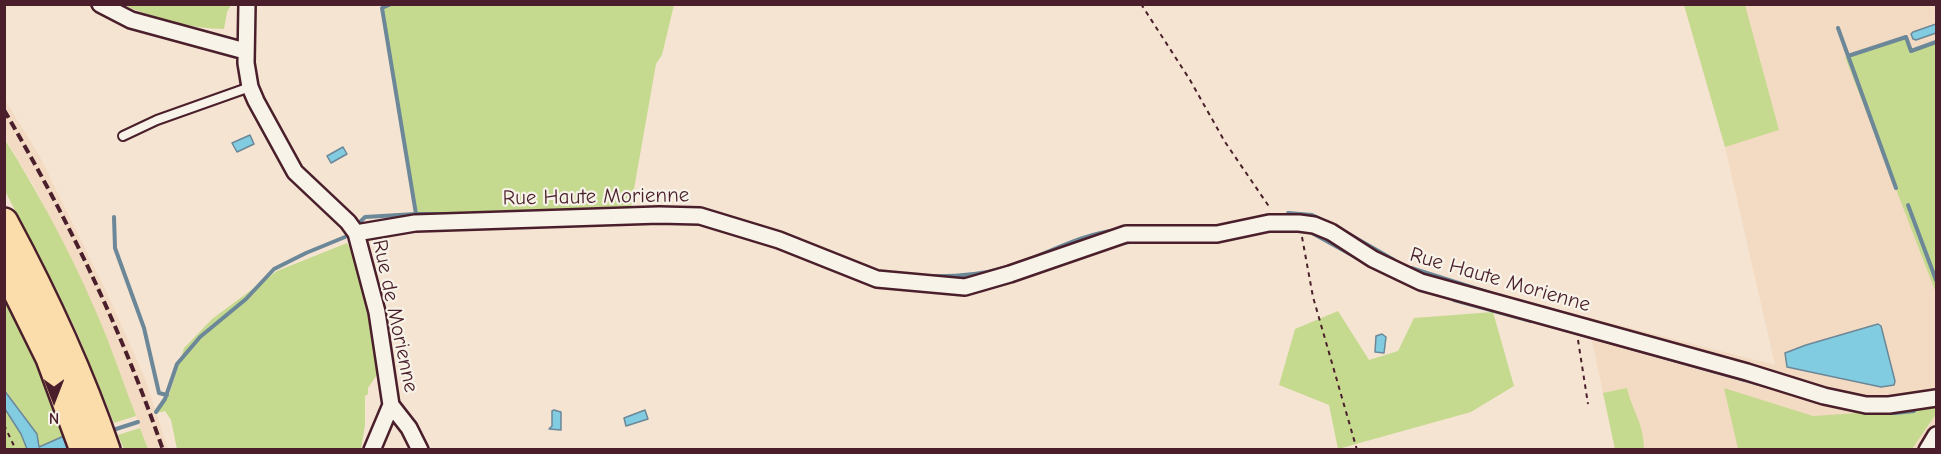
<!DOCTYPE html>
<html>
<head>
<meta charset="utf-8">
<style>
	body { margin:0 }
	#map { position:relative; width:1941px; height:454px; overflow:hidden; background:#f5e4d2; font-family:"Comic Neue",sans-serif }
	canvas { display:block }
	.frame { position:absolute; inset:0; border:6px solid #4a1f2b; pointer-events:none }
	.north { position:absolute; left:24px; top:370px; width:60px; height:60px; -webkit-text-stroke:4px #f7f3e8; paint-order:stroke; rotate:180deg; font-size:16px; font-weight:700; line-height:24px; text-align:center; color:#4a1f2b }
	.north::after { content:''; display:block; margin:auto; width:21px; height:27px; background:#4a1f2b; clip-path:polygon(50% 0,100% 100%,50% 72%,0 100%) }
</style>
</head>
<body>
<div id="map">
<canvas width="1941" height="454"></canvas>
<div class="frame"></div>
<div class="north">N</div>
</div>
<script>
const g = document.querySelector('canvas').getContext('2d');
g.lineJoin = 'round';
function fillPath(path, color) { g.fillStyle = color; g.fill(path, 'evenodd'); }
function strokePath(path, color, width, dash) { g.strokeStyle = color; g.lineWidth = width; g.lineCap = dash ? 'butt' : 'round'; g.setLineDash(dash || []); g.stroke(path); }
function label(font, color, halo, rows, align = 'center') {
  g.font = font + ' "Comic Neue",sans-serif'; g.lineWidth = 4.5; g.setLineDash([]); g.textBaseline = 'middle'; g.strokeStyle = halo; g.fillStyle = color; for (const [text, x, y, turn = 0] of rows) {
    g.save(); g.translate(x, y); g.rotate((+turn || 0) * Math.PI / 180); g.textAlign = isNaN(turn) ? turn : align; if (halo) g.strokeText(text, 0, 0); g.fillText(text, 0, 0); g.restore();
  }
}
fillPath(new Path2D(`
	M1684,5H1936V449H1615L1587,317L1775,365L1725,147Z
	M5,100L39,155L107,293L144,376L168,449H148L107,338L92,304L35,188L5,138Z`), '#f3dac2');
fillPath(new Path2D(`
	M123,5L231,4V5L227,12L224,29C190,29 155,18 123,5Z
	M391,5H674L662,55L656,64L631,206L416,214L382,8Z
	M1684,5H1745L1779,130L1725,147Z
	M1906,37L1912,51L1936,42V293L1845,57Z
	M4,138C44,202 79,268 107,338C117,364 126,390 136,416L114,423L78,335L56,289L5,191Z
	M347,243C371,279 372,330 378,373L368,388V394L365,396V425L361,449H177L171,420L165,411L156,413V410L163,404L169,395L184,348L212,319L277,271Z
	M4,293L27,341L69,449H5V409L21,434H37L5,390Z
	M1338,311L1369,360L1398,351L1414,318L1493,312L1514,386L1471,412L1338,449L1329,405L1279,385L1295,329Z
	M1627,388C1632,411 1644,423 1644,449H1615L1603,393Z
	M1724,388L1813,416L1936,408V414L1912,449H1738Z
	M140,428L148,449H124L118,435Z`), '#c6da8f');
const water = new Path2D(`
	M1936,24V33L1916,40L1913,39L1911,34L1913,32Z
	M250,135L254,144L237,152L232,143Z
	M343,147L347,154L331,163L327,156Z
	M1878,324L1881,326L1895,381L1894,385L1881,387L1787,367L1785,353L1806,345Z
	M1382,334L1386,337L1384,353L1375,352L1376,336Z
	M4,390L37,434L39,447L64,436L69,449H27L21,434L5,409Z
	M554,410L561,412V430L549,429L552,426V411Z
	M645,410L648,419L626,426L624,418Z`);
fillPath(water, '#81cce1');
strokePath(water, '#6b8798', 1.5);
strokePath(new Path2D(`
	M1838,28L1896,188
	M1848,56L1906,37L1911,51L1936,42
	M1908,205L1936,280
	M1288,213L1312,215L1331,224
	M416,214H453
	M114,217L115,248L144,328L159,393L167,395
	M361,221L365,217L416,214L382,8L391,4
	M1340,229L1394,260
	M1312,233L1359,259
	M1120,243L1140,241
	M1411,268L1490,293
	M922,276C950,277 977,276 1004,268C1040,258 1079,234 1117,230
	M1394,277L1406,283
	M1454,300L1531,321
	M1541,323L1784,391
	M156,412L165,399L177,364L200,337L246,299L274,269L306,253L345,237
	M1870,412L1895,413L1914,411
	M116,429L138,422`), '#6b8798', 4);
const lane = new Path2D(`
	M123,136L157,120L250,87`);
const street = new Path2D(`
	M100,4L131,20L245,51
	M247,4L246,63L250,87L256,101L295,172L348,222L356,233L377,312L391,405L409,428L420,450
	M356,233L415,223L659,215L700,216L779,240L877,279L965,287L1010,274L1126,234H1217L1269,223H1299L1314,225L1331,232L1373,259L1421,282L1747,372L1824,396L1866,405H1889L1936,398
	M372,450L391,405
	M1927,450L1936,435`);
const highway = new Path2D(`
	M4,222C44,296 79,371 106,450
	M4,265L50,358L84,450`);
strokePath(lane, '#4a1f2b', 12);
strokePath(street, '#4a1f2b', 20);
strokePath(highway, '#4a1f2b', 32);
strokePath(new Path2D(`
	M1141,4L1190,80L1225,142L1270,208
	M1302,237L1313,297L1357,450
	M1578,340L1588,404
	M4,425L16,450`), '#4a1f2b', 2, [4.5, 4.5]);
strokePath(lane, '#f7f3e8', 8);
strokePath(street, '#f7f3e8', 15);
strokePath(highway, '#fbddab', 27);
strokePath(new Path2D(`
	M4,110C69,221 121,328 163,450`), '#4a1f2b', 4, [9, 4.5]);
label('21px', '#4a1f2b', '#f7f3e8', [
	["Rue Haute Morienne",596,197,-1],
	["Rue Haute Morienne",1500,280,16],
	["Rue de Morienne",395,316,78]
]);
</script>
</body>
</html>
